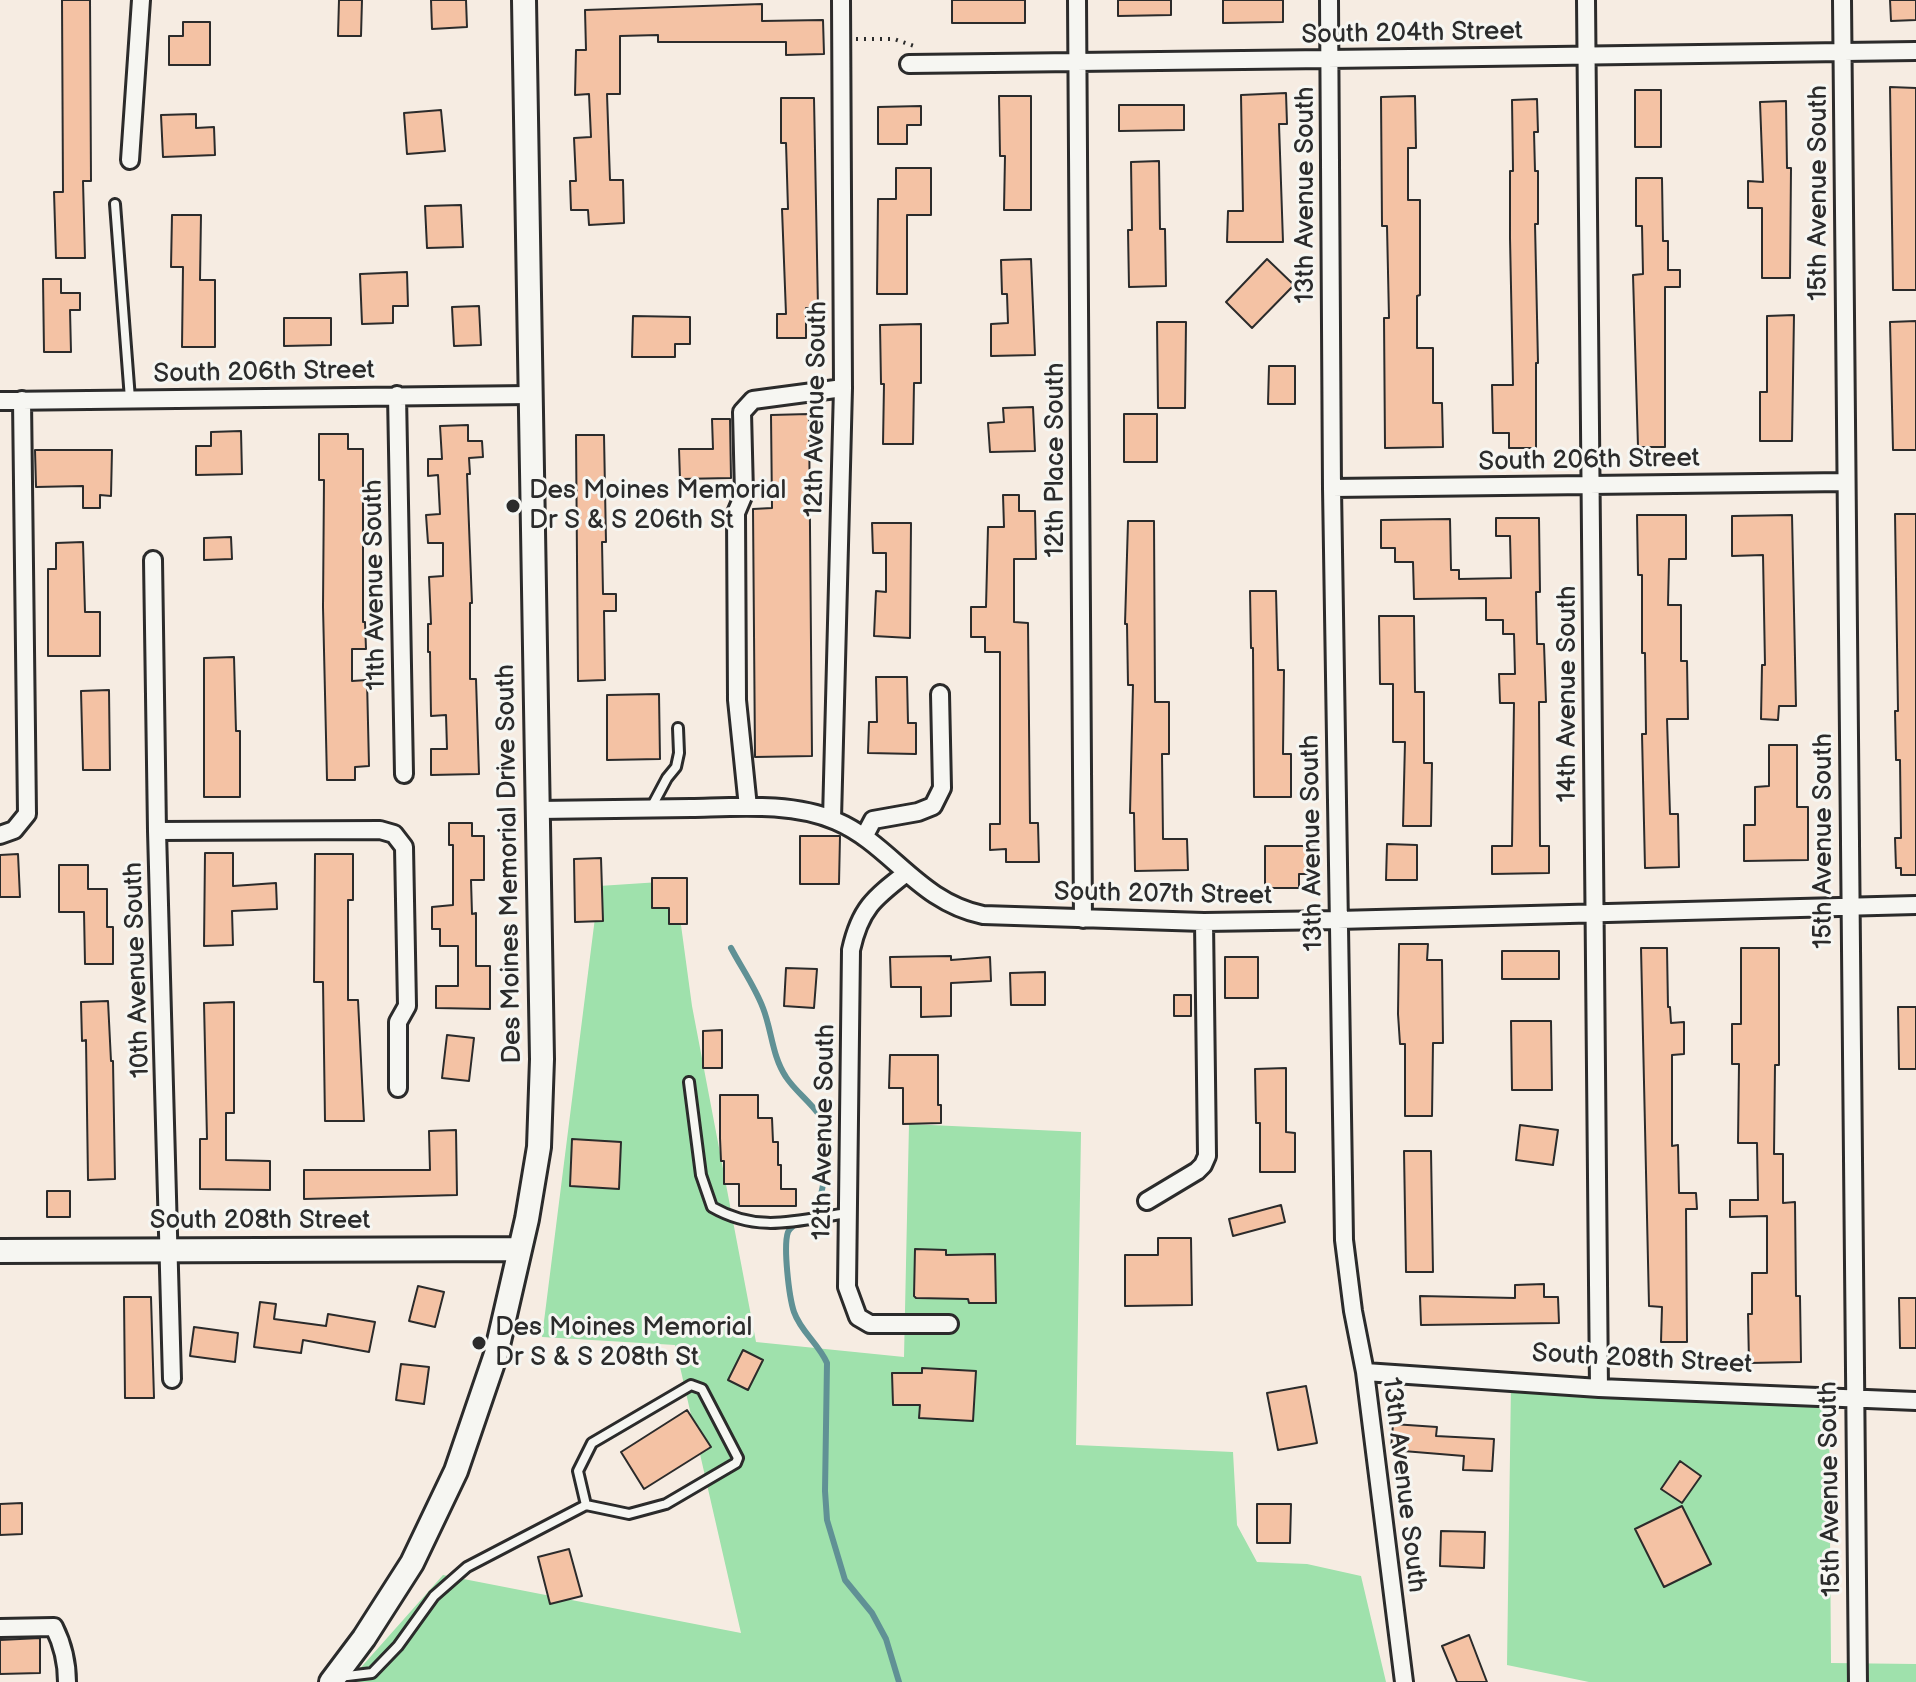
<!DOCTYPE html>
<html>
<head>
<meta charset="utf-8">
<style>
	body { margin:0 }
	canvas { display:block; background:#f6ece2 }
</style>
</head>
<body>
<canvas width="1916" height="1682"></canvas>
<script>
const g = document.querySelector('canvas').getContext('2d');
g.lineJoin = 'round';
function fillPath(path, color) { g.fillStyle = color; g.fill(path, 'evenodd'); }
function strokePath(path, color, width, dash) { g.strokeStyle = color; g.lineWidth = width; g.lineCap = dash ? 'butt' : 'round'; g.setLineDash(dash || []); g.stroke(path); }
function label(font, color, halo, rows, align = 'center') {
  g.font = font + ' "Balsamiq Sans",sans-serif'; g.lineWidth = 6; g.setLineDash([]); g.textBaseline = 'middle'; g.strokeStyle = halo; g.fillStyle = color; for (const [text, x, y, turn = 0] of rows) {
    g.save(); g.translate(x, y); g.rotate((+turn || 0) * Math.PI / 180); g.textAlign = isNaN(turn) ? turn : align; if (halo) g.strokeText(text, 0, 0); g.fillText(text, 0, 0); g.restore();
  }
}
fillPath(new Path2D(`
	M675,881L692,1006L756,1342L904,1357L909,1124L1081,1132L1076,1445L1233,1452L1237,1525L1257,1562L1307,1564L1361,1576L1386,1682H348L443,1575L741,1633L675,1345L542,1337L599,886Z
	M1511,1383L1829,1397L1831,1663L1916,1664V1682H1589L1507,1665Z`), '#9fe1ac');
strokePath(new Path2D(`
	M731,948C741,967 755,987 763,1008C772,1031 772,1056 786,1077C798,1096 827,1113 827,1136C828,1153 824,1202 812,1214C805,1221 793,1222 788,1232C783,1246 789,1297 794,1312C801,1332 818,1343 827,1363L825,1491L827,1520L845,1580L872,1613L886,1639L899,1682`), '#609195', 6);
const building = new Path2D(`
	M62,0H90L91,181H83L85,258H56L54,192H63Z
	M339,0H362L361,36H338Z
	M431,0H466L467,27L432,29Z
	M952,0H1025V23H952Z
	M1118,0H1171V15L1118,16Z
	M1223,0H1283V22L1223,23Z
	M1890,0H1916V20L1891,21Z
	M762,4V21L823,20L824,54L786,55V42H658V35L620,36V94H607L610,180H623L624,223L589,225L588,210H571L570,181H576L574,138L591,137L589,94L575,95L576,50H586L585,10Z
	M183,22H210V65H169V36H183Z
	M1890,87L1916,88V290H1893Z
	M1635,90H1661V147H1635Z
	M1286,93L1287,124H1279L1283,242H1227L1228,211H1243L1241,95Z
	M999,96H1031V210H1004L1005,156H1000Z
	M1415,96L1416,148H1408V200H1420V295L1417,296V348H1433V403H1442L1443,447L1385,448L1384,318H1389L1387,226H1382L1381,97Z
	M781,98H814L818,308H806V338H777V314H786L782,209H788L786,143H781Z
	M1537,99L1538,132H1534L1535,171H1538V224H1535L1538,363H1536V448H1509V433H1493L1492,385H1513L1510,238V171H1513L1512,100Z
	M1786,101L1787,168H1791L1790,278H1762V208H1748V181L1763,182L1760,102Z
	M1119,105H1184V130L1119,131Z
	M921,106V125H907V144H878V107Z
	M441,110L445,151L407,154L404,113Z
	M196,114V128L214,127L215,155L163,157L161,115Z
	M1159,161L1160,229H1165L1166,286L1129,287L1128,230H1132L1131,162Z
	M896,168H931V215H907V294H877L878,199H896Z
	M1636,178H1662L1663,241H1668V270H1680V287H1665V447H1638L1633,275L1643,274L1642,226H1636Z
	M461,205L463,247L427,248L425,206Z
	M172,215H201L200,280H215V347H182L183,267H171Z
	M1031,259L1035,355L991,356V324L1008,323L1007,294H1002L1001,260Z
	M1267,259L1294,285L1252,328L1226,302Z
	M407,272L408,306H393V323L362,324L360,274Z
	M43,279H61V293H80V310H70L71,352H44Z
	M479,306L481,345L454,346L452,307Z
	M1794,315L1792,441H1760V392H1767V316Z
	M633,316L690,317V344H675V357H632Z
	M284,318H331V345L284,346Z
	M1916,321V450H1893L1890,322Z
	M1157,322H1186L1185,408H1158Z
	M921,324V383H914L913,444H883L884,384H881L880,325Z
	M1269,366H1295V404H1268Z
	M1033,407L1035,451L990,452L988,423L1004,422L1003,408Z
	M809,414L812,756L755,757L753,509L772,508L771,415Z
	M1124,414H1157V462H1124Z
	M712,419H730L731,478L680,479L679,449H713Z
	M468,425V441H482L483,457L469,458L470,474H467L472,603H470V679H476L479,774L431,775V749H447L446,715L431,716L430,652H428V624H431L429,577L443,576V543H428L426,515L440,514L438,475L428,476V459H442L440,426Z
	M241,431L242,474L196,475V446H211V432Z
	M319,434H348V449H363V622H365L366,649H352V681L367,680L369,766L355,767V780H327L323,607L324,480H319Z
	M576,435H604L606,542H602L603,594H616V611H604L605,680L578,681Z
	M35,450H112L111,496L100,495V508H83V486L36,487Z
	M1003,495H1019V511H1035L1036,559H1014V622L1028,623L1030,823H1038L1039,862H1006V849L990,850V824H1000V652H985V637H971V607H986L988,527H1004Z
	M1895,514H1916V875H1901V868H1896L1895,838H1901L1900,760H1896L1895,711H1898Z
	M1637,515H1686V559H1669L1668,605H1681V661H1687L1688,719H1667L1670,814H1678L1679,867L1645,868L1642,734H1646L1645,653H1642V575H1638Z
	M1792,515L1796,706H1779L1778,720L1761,719L1762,665H1765L1763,555L1732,556V516Z
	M1496,518H1539L1540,592H1536L1537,644H1544L1546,702H1539L1540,846H1549V873L1492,874V846H1512L1514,703H1500L1499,674H1515L1514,634H1503V620H1486V598L1414,599L1413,562H1395V548H1381V520L1450,519L1451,570H1459V579L1511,578L1510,536H1496Z
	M1128,521H1154L1155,702H1169V754H1162L1163,839H1187L1188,870L1135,871L1134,813H1130L1133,685H1128L1127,624H1125Z
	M872,523H911L910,638L874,636L876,591L886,592V553H873Z
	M231,537L232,559L204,560V538Z
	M83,542L85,612H100V656H48V569H56V543Z
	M1250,591H1276L1278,670H1284L1283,754H1291V797H1254L1253,648H1251Z
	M1379,616H1414L1415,692H1424V763H1432L1431,826H1403L1405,742H1393V684H1380Z
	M234,657L236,731H240V797H204V658Z
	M876,677H907L908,723H916V754L868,753L869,722H877Z
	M109,690L110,770H83L81,691Z
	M659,694L660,759L607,760V695Z
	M1769,745H1797V807H1808V860L1744,861V825H1755V787L1769,786Z
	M449,823H472V836H484V880H471L472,914L476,913V966H490V1009L436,1008V986H458V946H440V929H432V907L453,905V845H449Z
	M800,836H840L839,884H800Z
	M1387,844L1417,845V880H1386Z
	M1265,846H1315V874H1299V888H1265Z
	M205,853H233V886L276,883L277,909L232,911L233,945L204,946Z
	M18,854L20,897H0V855Z
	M315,854H353V900H348V1000H358L364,1121H325L323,982H314Z
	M601,858L603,921L575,922L574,859Z
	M59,865H88V889H107V927H113V964H85L84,912H59Z
	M652,878H687V924H669V908H652Z
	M1399,944H1428L1427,960H1442L1443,1043H1433L1432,1116H1405V1044H1400L1398,1014Z
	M1641,948H1667L1668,1007H1670L1671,1023L1684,1022V1054L1672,1055V1146L1678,1145L1679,1193H1696L1697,1209H1686L1687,1342H1661L1662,1307L1649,1306Z
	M1741,948H1779V1065H1775L1774,1154H1783V1203L1795,1202L1796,1296H1800L1801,1362L1749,1363L1748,1314H1752V1273H1767V1216L1730,1217V1200H1758L1757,1143H1738L1739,1064H1732V1024H1741Z
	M1502,951H1559V979H1502Z
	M951,956V960L990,957L991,981L951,983V1016L921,1017V987H891L890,957Z
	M1225,957H1258V998H1225Z
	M786,968L817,969L814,1008L784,1006Z
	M1045,972V1005H1011L1010,973Z
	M1174,995H1191V1016H1174Z
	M108,1001L111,1061H113L115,1179L88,1180L86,1040L82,1041L81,1002Z
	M234,1002V1113H226V1160L270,1161V1190L200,1189V1139H207L204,1003Z
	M1898,1007H1916V1069H1899Z
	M1511,1021H1551L1552,1090H1512Z
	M722,1030V1068H703V1031Z
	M447,1035L474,1038L469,1081L442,1078Z
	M890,1055H938V1105H941V1123L903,1124V1088H889Z
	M1286,1068V1132L1295,1133V1172H1260V1123H1256L1255,1069Z
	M720,1095H758V1118H772L773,1142H778V1165H781V1189H796V1206H739V1184H724V1161H721L720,1138Z
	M1520,1125L1558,1130L1553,1165L1516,1160Z
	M456,1130L457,1195L304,1199V1170H430L429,1131Z
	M572,1139L621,1142L619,1189L570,1186Z
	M1404,1151H1431L1433,1272H1406Z
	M47,1191H70V1217H47Z
	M1281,1205L1285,1222L1233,1236L1229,1219Z
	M1158,1238H1191L1192,1305L1125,1306V1255H1158Z
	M915,1249L946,1250V1255L995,1254L996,1303H969L968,1299L916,1298L914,1296Z
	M1544,1284V1297H1558L1559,1323L1421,1325L1420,1296L1515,1298V1285Z
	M418,1286L444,1292L435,1327L409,1321Z
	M124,1297H151L154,1398H125Z
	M1899,1298H1916V1348H1900Z
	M260,1302L276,1304L274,1319L326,1326L328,1314L375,1322L369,1352L303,1340L301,1353L254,1347Z
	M194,1327L238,1333L235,1362L190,1356Z
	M743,1350L763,1360L748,1390L728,1380Z
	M401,1364L429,1367L424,1404L396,1400Z
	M922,1368L976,1371L973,1421L919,1418L920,1405H893L892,1373H922Z
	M1306,1386L1317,1443L1278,1450L1267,1393Z
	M687,1410L711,1447L644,1489L621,1452Z
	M1393,1424L1437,1427L1436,1436L1494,1439L1492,1471L1463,1470L1464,1456L1391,1450Z
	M1680,1461L1701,1476L1682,1503L1661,1489Z
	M22,1503V1534L0,1535V1504Z
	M1257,1504H1291L1290,1543H1257Z
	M1682,1506L1711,1564L1664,1587L1635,1529Z
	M1441,1531L1485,1532L1484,1568L1440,1566Z
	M569,1549L582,1596L550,1604L538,1557Z
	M1469,1635L1487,1682H1457L1442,1646Z
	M40,1638V1673L0,1674V1640Z`);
fillPath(building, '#f4c2a4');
strokePath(building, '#2b2b2b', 2);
const lane = new Path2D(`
	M115,204L130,399
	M651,808L667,778L676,767L679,753L678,728
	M689,1082L701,1175L712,1207C759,1234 798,1220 848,1213
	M339,1677L372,1673L398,1646L434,1596L467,1567L586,1505L629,1514L666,1504L736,1463L738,1458L702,1389L691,1385L592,1443L578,1471L586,1505`);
const street = new Path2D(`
	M1077,0L1083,919
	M1329,0L1332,488L1344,1240L1353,1311L1365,1372L1404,1682
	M1586,0L1599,1388
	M1842,0L1858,1682
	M909,64C1245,58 1580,58 1916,51
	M130,160L141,0
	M397,395L404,774
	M0,401L530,395
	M1332,488L1846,482
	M153,560L157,831L172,1379
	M748,807L737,700L736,513L744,494L742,412L753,400L843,388
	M538,810C589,809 640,809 691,808C737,807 793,802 836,821C892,845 917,901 983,915L1204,922L1338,920L1916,905
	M832,819L843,388L841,0
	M157,831L380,830L394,834L404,847L407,1006L398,1022V1088
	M0,835L14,830L27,814L22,400
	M864,837L873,820L918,812L933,806L942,788L940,694
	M905,874C874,898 860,909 851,950L847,1287L858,1317L870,1324H949
	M1147,1201L1197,1171L1203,1165L1207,1156L1204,922
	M1365,1372L1599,1388L1916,1401
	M0,1628L54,1627C63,1645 67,1662 67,1682`);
const secondary = new Path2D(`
	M0,1251L520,1249
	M331,1682L364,1638L412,1563L456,1471L496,1354L527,1219L539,1147L542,1059L524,0`);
strokePath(lane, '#2b2b2b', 14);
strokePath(street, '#2b2b2b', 22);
strokePath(secondary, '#2b2b2b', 28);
strokePath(new Path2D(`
	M856,39H894L914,46`), '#2b2b2b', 4, [2, 6]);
strokePath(lane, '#f6f6f2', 8);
strokePath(street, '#f6f6f2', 16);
strokePath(secondary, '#f6f6f2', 22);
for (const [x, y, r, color] of [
	[513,506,8,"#2b2b2b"],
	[479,1343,8,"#2b2b2b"]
]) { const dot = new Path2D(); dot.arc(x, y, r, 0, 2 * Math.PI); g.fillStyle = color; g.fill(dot); strokePath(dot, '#f6f6f2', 3); }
label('26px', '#2b2b2b', '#f6f6f2', [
	["South 204th Street",1412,34,-1],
	["15th Avenue South",1819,193,-90],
	["13th Avenue South",1306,195,-90],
	["South 206th Street",264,373,-1],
	["12th Avenue South",817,409,-89],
	["12th Place South",1056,460,-90],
	["South 206th Street",1589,461,-1],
	["11th Avenue South",376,585,-91],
	["14th Avenue South",1568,694,-90],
	["15th Avenue South",1824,841,-90],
	["13th Avenue South",1313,843,-91],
	["Des Moines Memorial Drive South",510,864,-91],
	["South 207th Street",1163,895,1],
	["10th Avenue South",138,970,-92],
	["12th Avenue South",825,1132,-89],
	["South 208th Street",260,1221],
	["South 208th Street",1642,1360,3],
	["13th Avenue South",1403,1485,83],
	["15th Avenue South",1831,1489,-91]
]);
label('26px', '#2b2b2b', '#f6f6f2', [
	["Des Moines Memorial",529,491],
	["Dr S & S 206th St",529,521],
	["Des Moines Memorial",495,1328],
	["Dr S & S 208th St",495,1358]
], 'left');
</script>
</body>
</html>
